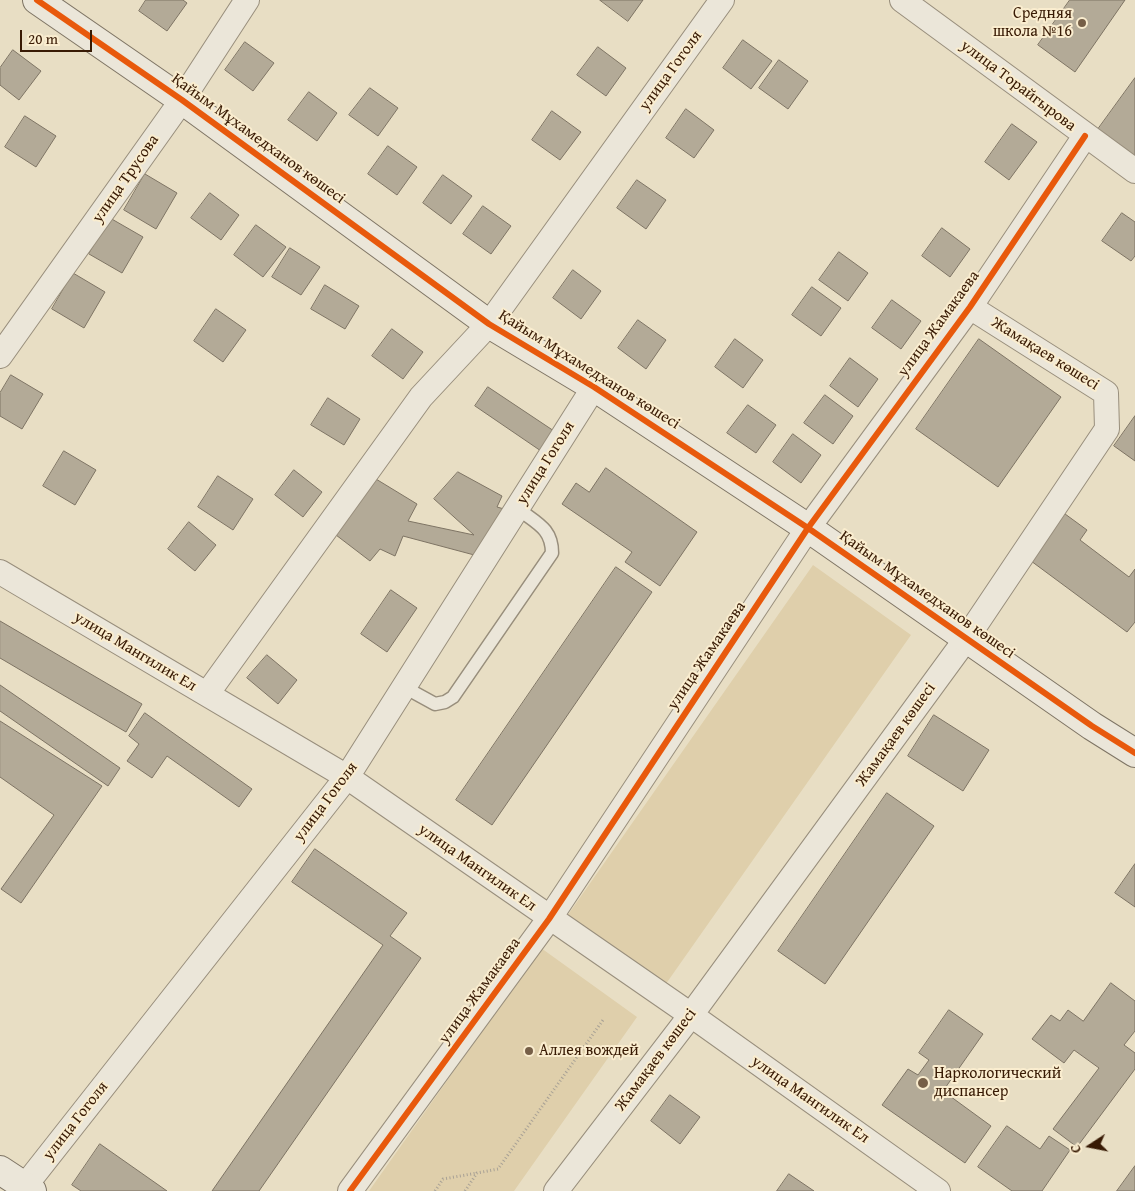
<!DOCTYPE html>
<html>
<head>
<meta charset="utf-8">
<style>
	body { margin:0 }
	#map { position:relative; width:1135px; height:1191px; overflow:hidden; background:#e8dec4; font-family:"Gentium Book Plus",serif }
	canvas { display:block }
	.north { position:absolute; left:1065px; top:1121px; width:50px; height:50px; -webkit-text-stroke:4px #faedcf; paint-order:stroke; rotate:259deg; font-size:14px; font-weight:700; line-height:20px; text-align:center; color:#381a04 }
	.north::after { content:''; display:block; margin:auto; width:18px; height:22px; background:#381a04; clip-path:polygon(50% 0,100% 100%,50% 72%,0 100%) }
	.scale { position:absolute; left:20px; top:30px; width:72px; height:22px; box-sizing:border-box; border:2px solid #381a04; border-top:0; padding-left:6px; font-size:15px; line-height:18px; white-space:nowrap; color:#381a04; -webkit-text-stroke:4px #faedcf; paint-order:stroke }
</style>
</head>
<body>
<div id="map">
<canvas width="1135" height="1191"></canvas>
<div class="north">С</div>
<div class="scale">20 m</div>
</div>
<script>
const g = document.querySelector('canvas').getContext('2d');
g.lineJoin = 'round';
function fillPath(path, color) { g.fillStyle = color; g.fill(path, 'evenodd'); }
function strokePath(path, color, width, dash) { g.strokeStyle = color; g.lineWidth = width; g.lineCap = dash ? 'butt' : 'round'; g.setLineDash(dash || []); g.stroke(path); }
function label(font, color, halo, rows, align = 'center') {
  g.font = font + ' "Gentium Book Plus",serif'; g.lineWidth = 4; g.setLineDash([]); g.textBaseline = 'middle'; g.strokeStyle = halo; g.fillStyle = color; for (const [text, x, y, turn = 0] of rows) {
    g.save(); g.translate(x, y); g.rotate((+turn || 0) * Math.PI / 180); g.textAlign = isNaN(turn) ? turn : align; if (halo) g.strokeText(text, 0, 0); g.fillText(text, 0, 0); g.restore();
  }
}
fillPath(new Path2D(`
	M813,565L911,635L656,998L558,929Z
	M541,948L637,1017L514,1191H369Z`), '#dfcfab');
const building = new Path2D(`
	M146,0H183L187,3L167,31L139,11Z
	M600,0H643L628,21Z
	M1070,0H1125L1075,72L1038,45Z
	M743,40L772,61L751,89L723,68Z
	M245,42L274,63L253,91L225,70Z
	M598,47L626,68L606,96L577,75Z
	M13,50L41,71L19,100L0,85V68Z
	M779,60L808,81L788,109L759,88Z
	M1135,78V161L1096,132Z
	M370,88L398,108L378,136L349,115Z
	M309,92L337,113L317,141L288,120Z
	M686,109L714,130L694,158L666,138Z
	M552,111L581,132L560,160L532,140Z
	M25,116L56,136L36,167L5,147Z
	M1012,124L1037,142L1009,180L985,162Z
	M388,146L417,167L397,195L368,174Z
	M145,174L177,193L156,229L124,210Z
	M443,175L472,196L451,224L423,203Z
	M637,180L666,200L646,229L617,208Z
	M210,193L239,215L221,240L191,218Z
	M483,206L511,226L491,254L463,234Z
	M1122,213L1135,222V256L1131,261L1102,241Z
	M110,218L143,237L122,273L89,254Z
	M256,225L286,247L263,277L234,255Z
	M942,228L970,249L950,277L922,256Z
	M290,248L320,267L301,295L272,277Z
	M839,252L868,273L848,301L819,280Z
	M573,270L601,291L581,319L553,298Z
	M73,273L105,292L84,328L52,309Z
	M325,285L359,306L345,329L311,309Z
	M812,287L841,308L821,336L792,315Z
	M892,300L921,321L901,349L872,328Z
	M216,309L246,330L223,362L194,341Z
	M638,320L666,340L646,369L618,348Z
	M392,329L423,352L403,379L372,356Z
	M735,339L763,360L743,388L715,367Z
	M979,339L1061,397L998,487L916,429Z
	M850,358L878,379L858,407L830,386Z
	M11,375L43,394L22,429L0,416V393Z
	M488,387L554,431L541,451L475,406Z
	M825,395L853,416L833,444L804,423Z
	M328,398L360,419L344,445L311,425Z
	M748,405L776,425L756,453L727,433Z
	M1135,416V461L1114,446Z
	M793,434L821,455L801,483L773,462Z
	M64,451L96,470L75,505L43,486Z
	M606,468L697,532L660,586L625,562L632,552L562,504L576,483L589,492Z
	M294,470L322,492L303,517L275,495Z
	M458,472L502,496L497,507L511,511L478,556L403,536L395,556L380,549L370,561L336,535L371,476L417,504L408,521L474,535L434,499Z
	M218,476L253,499L233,530L198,507Z
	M1061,511L1087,530L1080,540L1129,577L1135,569V622L1127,632L1027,558Z
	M189,522L216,545L195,571L168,549Z
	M616,567L652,592L492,825L456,800Z
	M391,590L417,608L387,652L361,634Z
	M0,621L142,704L126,732L0,658Z
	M267,655L297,680L278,704L247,678Z
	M0,685L120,768L108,786L0,711Z
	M145,713L252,789L239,807L167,756L152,778L127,761L139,744L129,736Z
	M934,715L989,750L963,791L908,756Z
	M0,721L102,786L21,903L1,889L54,815L0,777Z
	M887,793L934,826L825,984L778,951Z
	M315,849L407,913L390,936L421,958L259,1191H212L383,945L292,882Z
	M1135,864V907L1115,893Z
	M1111,983L1135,1001V1031L1124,1045L1135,1053V1069L1077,1147L1053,1129L1099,1068L1074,1050L1064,1063L1032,1039L1051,1015L1060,1021L1068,1010L1083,1021Z
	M949,1010L983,1034L943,1091L991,1126L965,1163L882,1105L908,1069L918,1075L929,1060L919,1053Z
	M670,1095L700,1117L680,1144L651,1121Z
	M1007,1126L1040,1149L1049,1136L1070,1150L1042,1191H1012L978,1167Z
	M100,1144L167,1191H81L72,1185Z
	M1135,1166V1191H1117Z
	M789,1174L814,1191H777Z`);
fillPath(building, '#b3aa97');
strokePath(building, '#7e7464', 1);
const lane = new Path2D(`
	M404,687L435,704L445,702L453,697L552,553C552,528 536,523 517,508`);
const street = new Path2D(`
	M902,0L1135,171
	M0,356L182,100L247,0
	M0,572L347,777L691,1015L938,1191
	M207,694L421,397L489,324L722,0
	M21,1191L347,777L594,387
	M350,1191L549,919L808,528L970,307L1085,136
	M556,1191L691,1015L966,639L1107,429L1106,393L970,307`);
const secondary = new Path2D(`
	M37,0L182,100L489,324L594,387L808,528L1092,726L1135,753
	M0,1170L32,1191`);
strokePath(lane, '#988e7c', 15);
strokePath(street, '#988e7c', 26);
strokePath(secondary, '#7e7464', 30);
strokePath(new Path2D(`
	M435,1191L443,1179L477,1173
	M465,1191L477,1173L498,1169L603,1020`), '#a8a195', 3, [1, 2.5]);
strokePath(lane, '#ebe6d9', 12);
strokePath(street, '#ebe6d9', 24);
strokePath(secondary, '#ebe6d9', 28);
strokePath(new Path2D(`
	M37,0L182,100L489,324L594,387L808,528L1092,726L1135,753
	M350,1191L549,919L808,528L970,307L1085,136`), '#e8590c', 6);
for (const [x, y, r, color] of [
	[1082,23,5,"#765f47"],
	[529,1051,5,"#765f47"],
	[923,1083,6,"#765f47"]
]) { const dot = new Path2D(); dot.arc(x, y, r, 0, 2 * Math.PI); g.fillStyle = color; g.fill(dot); strokePath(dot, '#faedcf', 2); }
label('16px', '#381a04', '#faedcf', [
	["Средняя",1072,14,"right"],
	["школа №16",1072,32,"right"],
	["Аллея вождей",539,1051],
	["Наркологический",934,1074],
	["диспансер",934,1092]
], 'left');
label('16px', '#381a04', '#faedcf', [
	["улица Гоголя",671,71,-54],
	["улица Торайгырова",1018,86,37],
	["Қайым Мұхамедханов көшесі",258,139,36],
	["улица Трусова",126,179,-55],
	["улица Жамакаева",939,324,-54],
	["Жамақаев көшесі",1045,354,32],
	["Қайым Мұхамедханов көшесі",589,370,32],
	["улица Гоголя",546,463,-58],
	["Қайым Мұхамедханов көшесі",927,595,35],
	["улица Мангилик Ел",135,652,31],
	["улица Жамакаева",707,656,-56],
	["Жамақаев көшесі",896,735,-54],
	["улица Гоголя",326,802,-53],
	["улица Мангилик Ел",477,868,35],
	["улица Жамакаева",480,991,-54],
	["Жамақаев көшесі",656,1060,-53],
	["улица Мангилик Ел",810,1100,35],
	["улица Гоголя",76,1121,-52]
]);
</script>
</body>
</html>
